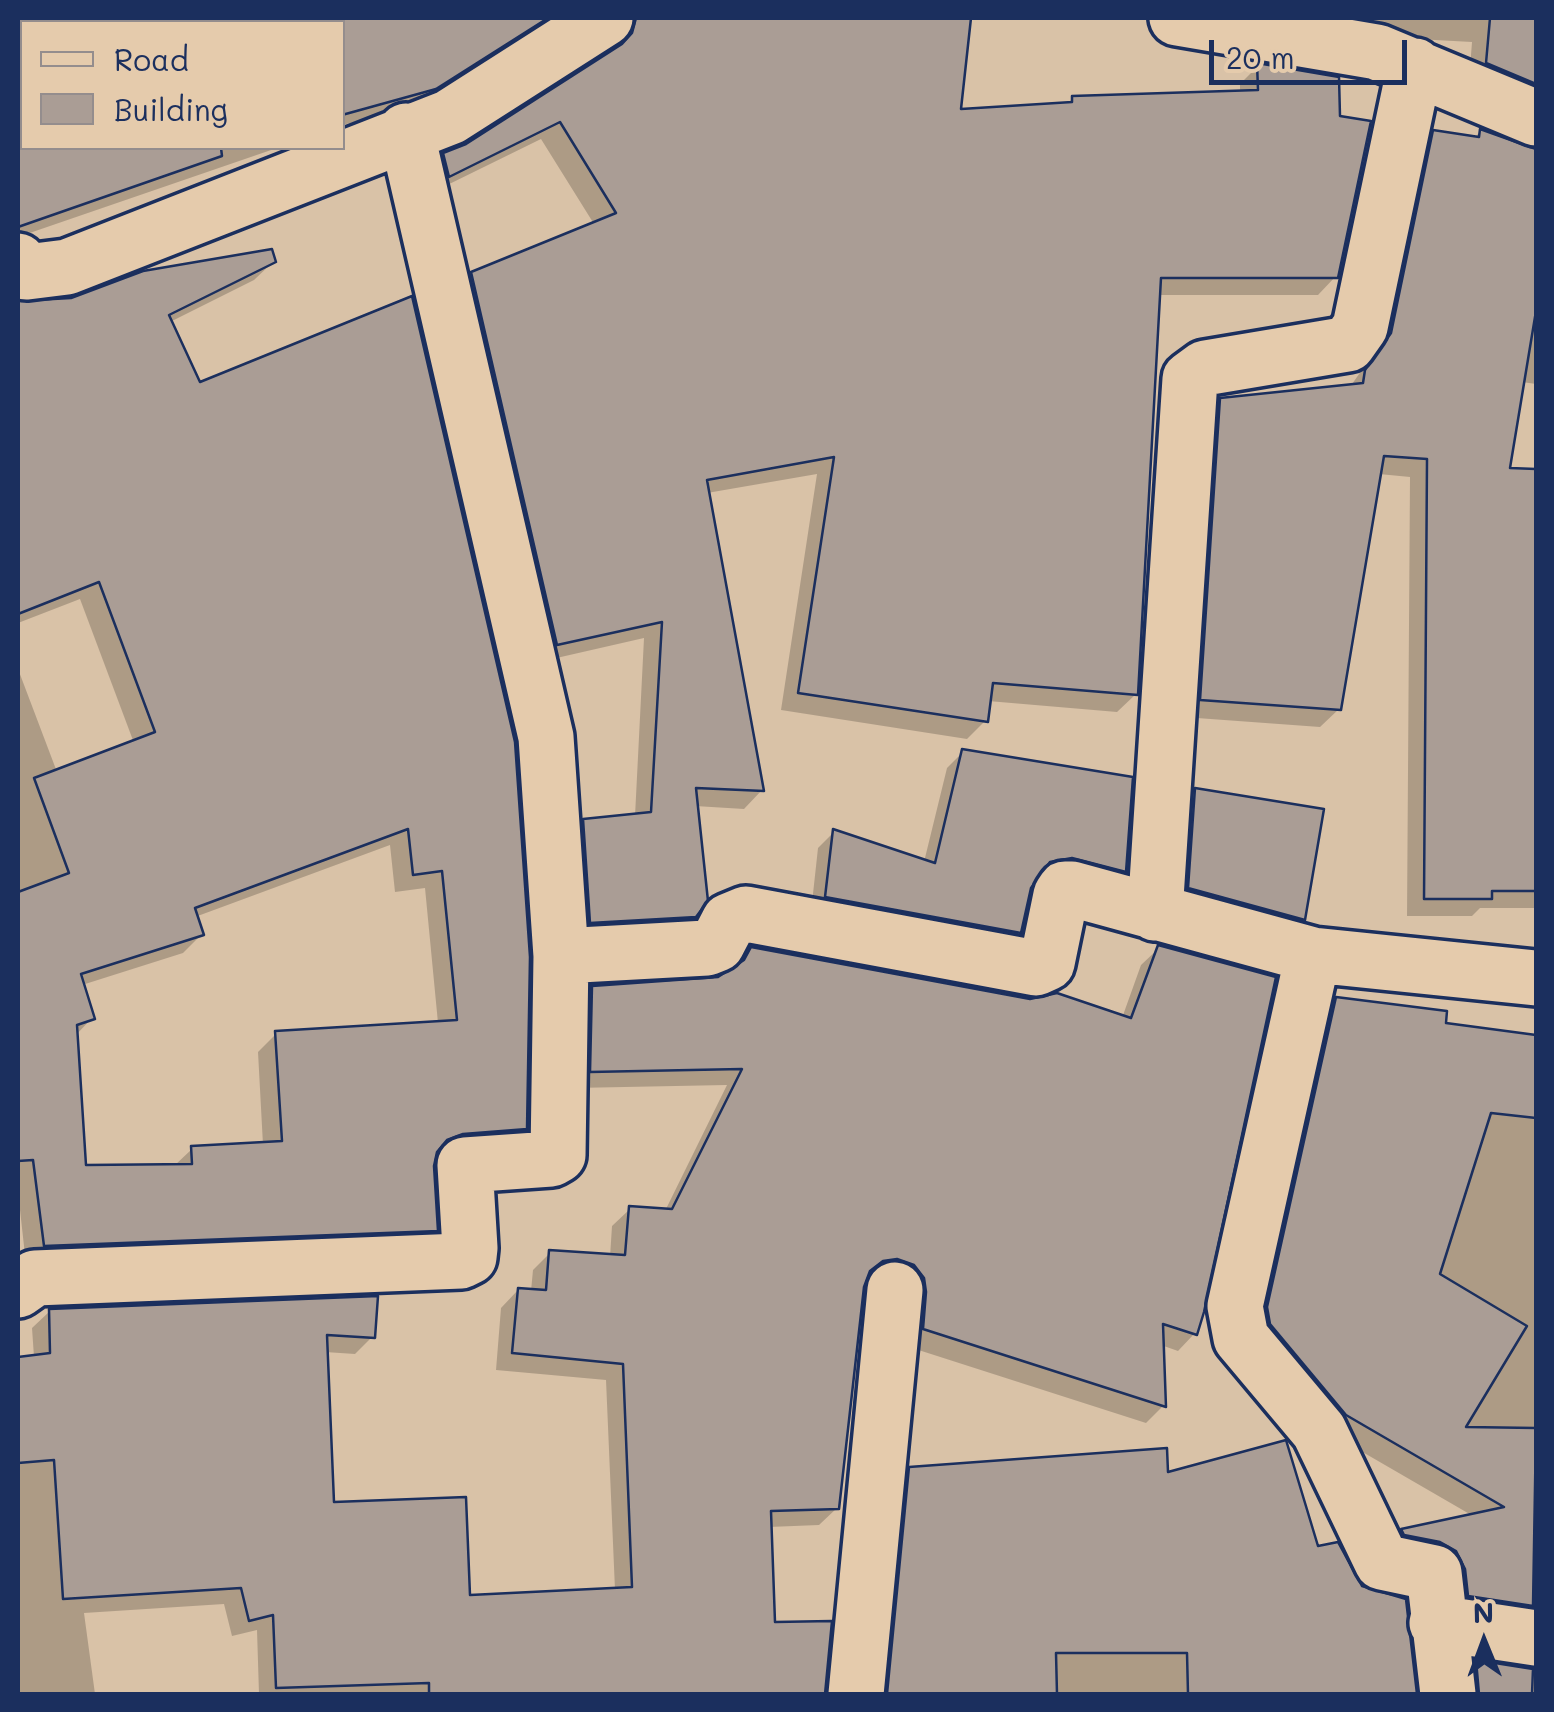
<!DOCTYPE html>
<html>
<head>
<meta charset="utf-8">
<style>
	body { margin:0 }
	#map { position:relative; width:1554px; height:1712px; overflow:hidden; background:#d9c2a7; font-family:Mali,sans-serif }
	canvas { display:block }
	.frame { position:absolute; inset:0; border:20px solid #1b2f5e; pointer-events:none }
	.legend { position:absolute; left:20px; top:20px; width:325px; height:130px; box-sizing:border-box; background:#e5cbac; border:2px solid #948d8d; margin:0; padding:12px 18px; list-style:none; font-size:30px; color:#1b2f5e }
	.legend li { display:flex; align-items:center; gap:20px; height:50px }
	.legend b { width:50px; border:2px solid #948d8d }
	.north { position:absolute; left:1434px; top:1592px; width:100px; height:100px; -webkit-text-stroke:8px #e5cbac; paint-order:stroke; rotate:359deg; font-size:28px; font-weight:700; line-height:40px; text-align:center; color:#1b2f5e }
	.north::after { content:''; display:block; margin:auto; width:35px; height:45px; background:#1b2f5e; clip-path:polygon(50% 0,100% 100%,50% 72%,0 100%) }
	.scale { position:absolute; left:1209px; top:40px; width:198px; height:45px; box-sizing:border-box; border:5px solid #1b2f5e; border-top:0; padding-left:12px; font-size:30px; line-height:35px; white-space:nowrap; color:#1b2f5e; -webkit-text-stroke:8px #e5cbac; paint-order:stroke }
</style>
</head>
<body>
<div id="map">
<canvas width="1554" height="1712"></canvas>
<div class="frame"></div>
<ul class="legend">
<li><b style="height:12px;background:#e5cbac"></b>Road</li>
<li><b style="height:28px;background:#aa9d95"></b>Building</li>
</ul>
<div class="north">N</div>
<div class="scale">20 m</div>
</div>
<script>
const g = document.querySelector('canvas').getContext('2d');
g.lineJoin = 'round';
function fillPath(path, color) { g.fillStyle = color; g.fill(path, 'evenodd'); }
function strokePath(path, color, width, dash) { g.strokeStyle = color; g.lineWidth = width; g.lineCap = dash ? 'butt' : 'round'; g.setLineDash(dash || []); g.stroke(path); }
fillPath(new Path2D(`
	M92,18H554L415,107L342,125V22H94Z
	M612,18H889L891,70L958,111L1066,105L1073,98L1240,93V84L1258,66L1336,276L1318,295H1157L1136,694L1117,712L988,701L986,720L967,739L781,710L817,474L707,493L762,790L744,809L695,806L694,916L675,935L573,940L566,840L584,821L635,816L644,638L539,662L454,292L472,274L594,224L541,139L431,193L426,174L445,155L468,146L616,51L619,35Z
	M1342,18H1536V112L1469,81L1472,42L1342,35Z
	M18,79L22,148H277L18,237Z
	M1480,132L1536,151V384L1522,382L1507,471H1536V908H1480L1472,916H1407L1410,477L1379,474L1339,709L1320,727L1183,717L1203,419L1221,400L1350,387L1373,354L1416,151L1434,133L1473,139Z
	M273,262L254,280L170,322L198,385L410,299L525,1128L506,1147L434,1154L435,1230L417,1248L26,1264L18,1192V669L57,772L134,743L80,599L18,623V301L30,306ZM390,845L395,892L425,888L438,1023L276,1034L258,1052L263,1145L192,1149L174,1166L83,1168L75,1036L92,1018L82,985L183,953L201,935L195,917Z
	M963,752L1124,870L1108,886L1055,873L1036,876L1028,887L1019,932L1003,948L811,912L818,848L834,832L924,862L947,768Z
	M1195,790L1303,919L1287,935L1173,904L1180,806Z
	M1159,948L1195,1333L1178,1351L1161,1345L1163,1406L1146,1423L906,1346L880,1275L865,1278L837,1508L819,1525L769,1527L773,1625L829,1624L825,1694H259L257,1630L232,1636L224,1604L84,1613L95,1694H18V1359L34,1357L32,1328L50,1311L372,1337L355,1354L325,1352L331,1504L468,1598L615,1590L606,1380L496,1370L501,1308L518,1290L531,1291L533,1270L550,1253L610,1257L612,1226L630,1209L665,1211L727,1085L574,1088L576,1005L593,988L719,980L752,949L1122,1018L1141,965Z
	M1337,999L1443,1025L1536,1037V1629L1452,1613L1385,1548L1402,1531L1473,1516L1328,1432L1254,1342L1319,1017Z
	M910,1469L1165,1475L1316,1549L1360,1588L1403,1601L1414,1694H873L893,1487Z
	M1476,1663L1536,1671V1694H1461L1460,1680Z`), '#0003');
const building = new Path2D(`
	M342,18H548L436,89L342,115Z
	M636,18H971L961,109L1072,102V96L1258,90L1257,63L1339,77L1340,116L1371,121L1338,278H1161L1138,695L993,683L988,722L798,693L834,457L707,480L764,791L696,788L708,901L696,917L590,923L583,819L651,812L662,622L557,645L471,272L616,213L560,122L449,177L443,153L466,144L622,44L632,33Z
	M1490,18H1536V84L1486,63Z
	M1480,129L1536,149V311L1510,468L1536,469V891H1492V899H1424L1427,459L1384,456L1341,710L1200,700L1220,398L1363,383L1365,370L1391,333L1433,130L1479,137Z
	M18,148H221L222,156L18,227Z
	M272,249L276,262L169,315L200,382L412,296L515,742L530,957L527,1129L463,1134L447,1140L437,1152L434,1166L438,1231L44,1246L33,1160L18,1161V892L69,873L34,778L155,732L99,582L18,614V301L71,298L143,271ZM408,829L413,875L442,871L457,1020L275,1031L282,1141L191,1146L192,1164L86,1165L77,1025L95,1019L81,974L204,935L195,908Z
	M962,749L1133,777L1126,872L1072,858L1050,862L1031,888L1021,933L825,897L833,829L935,863Z
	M1195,788L1324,809L1305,920L1188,888Z
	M1158,945L1276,977L1204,1312L1197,1335L1163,1324L1166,1407L923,1329L926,1292L924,1278L914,1265L897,1259L883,1261L870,1271L864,1287L839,1509L771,1511L775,1622L832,1621L825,1694H429V1683L276,1688L273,1615L249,1621L241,1588L63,1599L54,1460L18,1463V1357L50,1353L49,1309L378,1296L375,1338L327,1335L334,1502L466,1497L470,1595L632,1587L623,1364L512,1353L518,1288L546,1290L549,1250L625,1255L629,1206L672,1209L742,1069L590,1072L592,986L718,977L744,960L751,947L1030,999L1057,993L1131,1018Z
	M1336,997L1447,1011L1446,1023L1536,1035V1118L1491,1113L1440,1274L1527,1326L1466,1427L1536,1428L1533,1606L1468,1596L1465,1569L1456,1551L1440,1542L1404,1535L1401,1529L1504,1507L1346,1415L1270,1324L1267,1307Z
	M1286,1440L1318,1546L1338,1542L1362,1586L1406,1599L1417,1694H1188L1187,1653H1056L1057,1694H887L909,1467L1167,1448L1168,1472Z
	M1476,1660L1533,1669L1532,1694H1479Z`);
fillPath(building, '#aa9d95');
strokePath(building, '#1b2f5e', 2.5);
const minor = new Path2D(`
	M1177,18L1377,52L1536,118
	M18,261L27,272L67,267L450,117L605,18
	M1155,913L1190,379L1205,368L1348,344L1360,327L1415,66
	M1313,955L1235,1306L1241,1338L1319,1431L1382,1562L1434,1573L1448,1694
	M561,956L707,948L717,944L729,921L746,914L1036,968L1047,963L1061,895L1065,889H1072L1313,955L1536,978
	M18,1290L35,1278L461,1261L469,1257L470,1248L465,1165L551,1159L558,1155L561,956L546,737L406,131
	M1437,1623L1536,1638
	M856,1694L895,1290`);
strokePath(minor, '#1b2f5e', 62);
strokePath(minor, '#e5cbac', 55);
</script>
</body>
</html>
